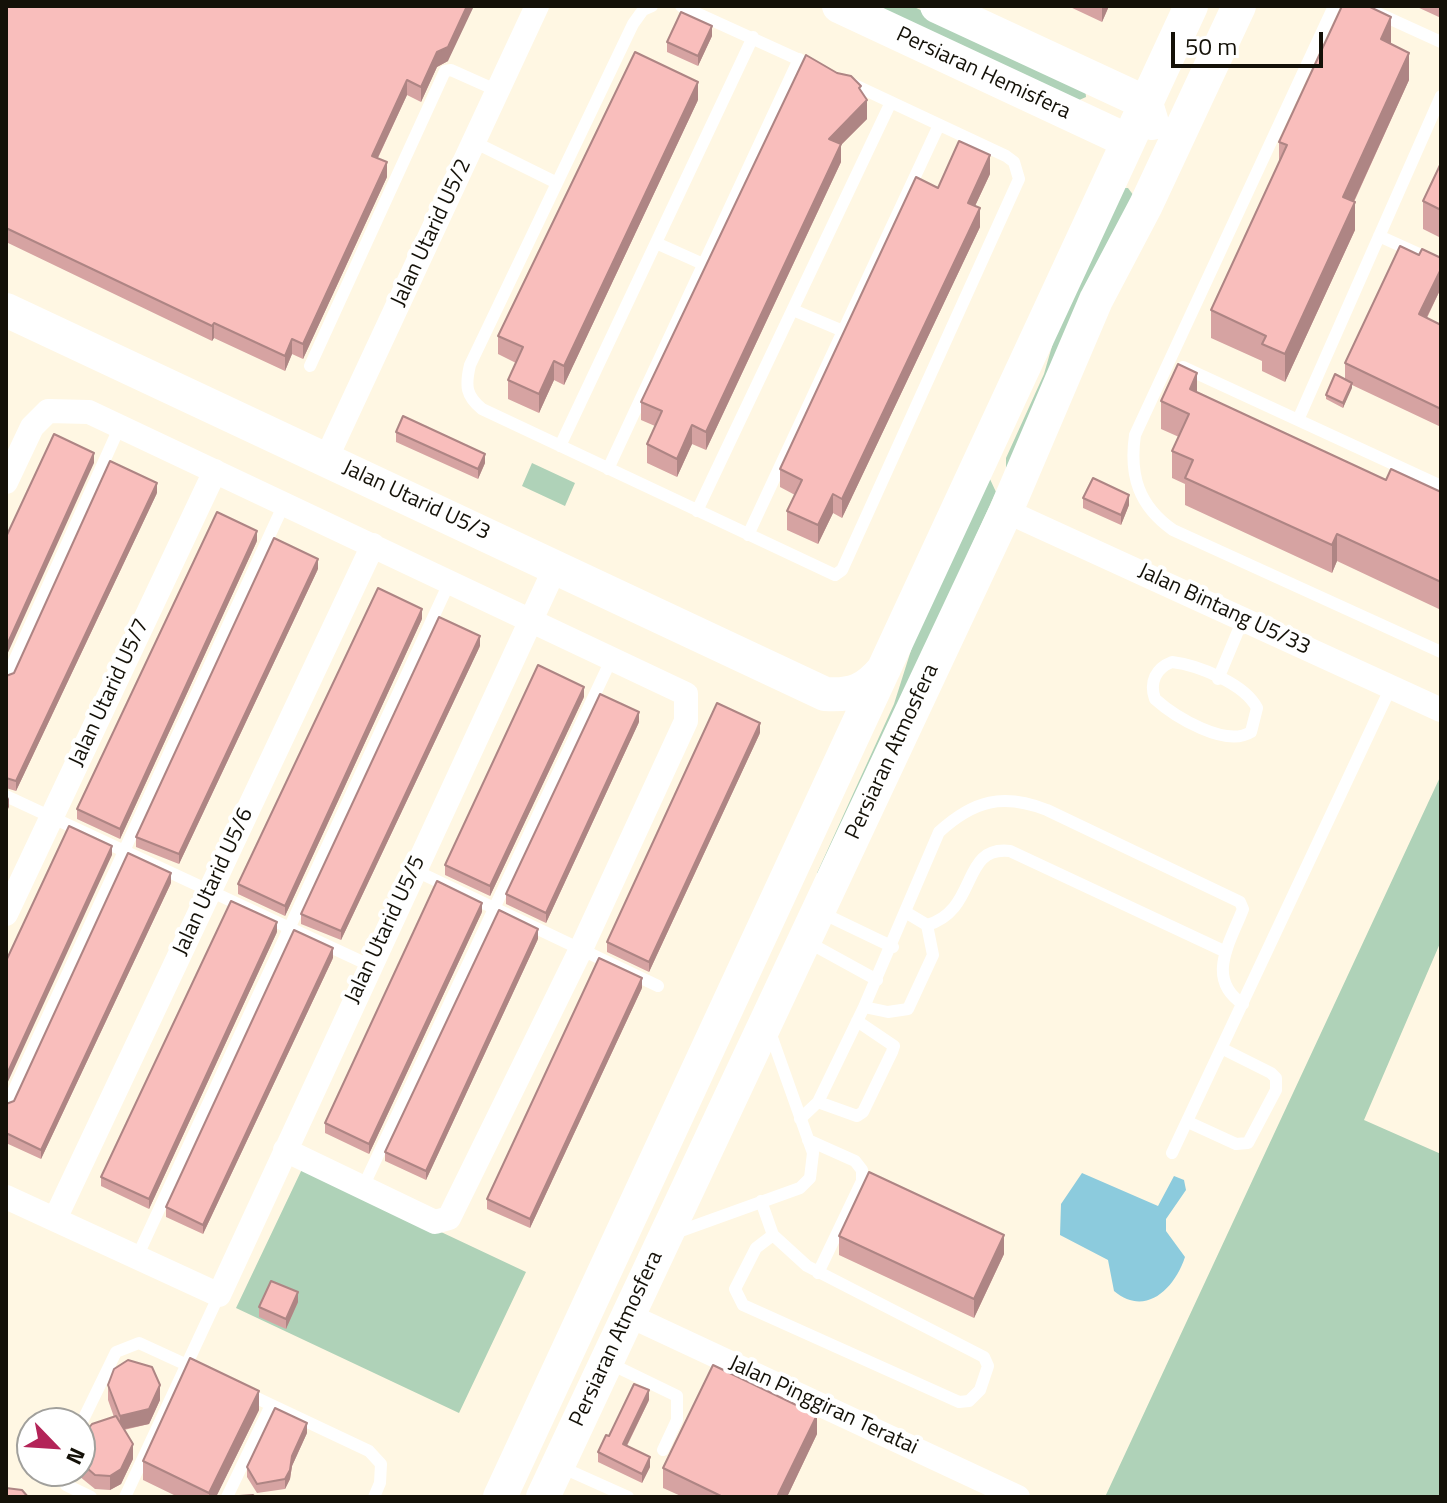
<!DOCTYPE html>
<html>
<head>
<meta charset="utf-8">
<style>
	body { margin:0 }
	#map { position:relative; width:1447px; height:1503px; overflow:hidden; background:#fff7e3; font-family:"Titillium Web",sans-serif }
	canvas { display:block }
	.frame { position:absolute; inset:0; border:8px solid #141108; pointer-events:none }
	.north { position:absolute; left:16px; top:1407px; width:80px; height:80px; box-sizing:border-box; background:#fff; border:2px solid #a1a09c; border-radius:50%; rotate:115deg; font-size:22px; font-weight:700; line-height:32px; text-align:center; color:#141108 }
	.north::after { content:''; display:block; margin:auto; width:28px; height:36px; background:#b32458; clip-path:polygon(50% 0,100% 100%,50% 72%,0 100%) }
	.scale { position:absolute; left:1171px; top:32px; width:152px; height:36px; box-sizing:border-box; border:4px solid #141108; border-top:0; padding-left:10px; font-size:24px; line-height:28px; white-space:nowrap; color:#141108; -webkit-text-stroke:6px #fff; paint-order:stroke }
</style>
</head>
<body>
<div id="map">
<canvas width="1447" height="1503"></canvas>
<div class="frame"></div>
<div class="north">N</div>
<div class="scale">50 m</div>
</div>
<script>
const g = document.querySelector('canvas').getContext('2d');
g.lineJoin = 'round';
function fillPath(path, color) { g.fillStyle = color; g.fill(path, 'evenodd'); }
function strokePath(path, color, width, dash) { g.strokeStyle = color; g.lineWidth = width; g.lineCap = dash ? 'butt' : 'round'; g.setLineDash(dash || []); g.stroke(path); }
function label(font, color, halo, rows, align = 'center') {
  g.font = font + ' "Titillium Web",sans-serif'; g.lineWidth = 8; g.setLineDash([]); g.textBaseline = 'middle'; g.strokeStyle = halo; g.fillStyle = color; for (const [text, x, y, turn = 0] of rows) {
    g.save(); g.translate(x, y); g.rotate((+turn || 0) * Math.PI / 180); g.textAlign = isNaN(turn) ? turn : align; if (halo) g.strokeText(text, 0, 0); g.fillText(text, 0, 0); g.restore();
  }
}
fillPath(new Path2D(`
	M876,6H912L1085,87L1086,97L1077,101Z
	M1123,188H1128L1134,196L1006,470V458L1044,374L1063,308Z
	M532,463L575,483L565,506L522,486Z
	M989,477L996,492L821,875L817,873L894,704L913,644Z
	M1441,775V941L1364,1120L1441,1154V1497H1105Z
	M303,1167L526,1272L459,1413L236,1308Z`), '#afd2b8');
fillPath(new Path2D(`
	M1082,1173L1158,1206L1174,1176L1184,1180L1186,1190L1166,1219V1231L1185,1257C1174,1290 1145,1317 1114,1291L1108,1260L1060,1235L1061,1204Z`), '#8ccbdd');
strokePath(new Path2D(`
	M652,6L643,10L633,24L470,365C465,386 466,396 482,409L835,575L842,570L1019,179L1014,162L1006,156L846,81
	M681,6L815,67
	M1334,6L1135,435C1129,476 1139,506 1173,530L1441,652
	M1362,6L1441,42
	M474,142L557,183
	M1379,236L1441,264
	M656,243L703,264
	M793,310L843,331
	M310,366L445,71L451,70L498,91
	M1183,367L1441,486
	M1298,420L1441,96
	M560,446L753,37
	M608,469L799,59
	M697,511L891,102
	M748,535L939,125
	M1172,662C1198,665 1245,684 1257,708L1251,732C1226,748 1175,717 1155,699C1149,682 1156,668 1172,662Z
	M6,679L120,426
	M1218,679L1243,619
	M6,796L369,965
	M414,870L658,986
	M820,912L893,947
	M927,925C979,910 960,845 1010,851L1226,952
	M806,941L877,980
	M864,1007L888,1012L908,1009L933,955L927,925L907,913
	M818,1102L857,1116L863,1112L892,1052L894,1046L857,1021
	M6,1107L284,504
	M800,1119L818,1102L864,1007L939,832C974,800 1003,793 1047,810L1240,902L1243,909C1230,943 1205,979 1243,1004
	M1188,1122L1236,1144L1248,1143L1276,1090V1078L1271,1073L1223,1049
	M808,1140L855,1161L862,1170V1181L818,1273
	M1172,1153L1391,687
	M363,1187L611,660
	M761,1201L773,1235L807,1266L984,1357L988,1366L980,1390L969,1401L959,1402L743,1305L735,1289L756,1248L773,1235
	M675,1233L800,1188L810,1178L813,1153L770,1032
	M137,1257L450,581
	M609,1363L677,1396V1420L663,1450
	M246,1393L369,1451L381,1464L380,1483L374,1497
	M80,1426L116,1352L139,1343L200,1371
	M561,1467L628,1497
	M61,1471L66,1485L91,1497
	M125,1497L219,1295
	M227,1497L271,1405`), '#fff', 12);
strokePath(new Path2D(`
	M326,459L537,6
	M6,482L32,427L48,411L89,412L686,694V721L581,949L449,1218L435,1222L285,1150
	M1006,511L1441,710
	M6,914L215,471
	M6,1197L219,1295L556,566
	M55,1219L373,545
	M628,1315L1018,1497`), '#fff', 24);
strokePath(new Path2D(`
	M839,6L1128,141
	M937,6L1146,103L1152,123
	M6,310L825,694C853,696 866,690 884,669
	M500,1497L1191,6
	M543,1497L1006,511L1096,300L1146,205L1239,6`), '#fff', 34);
fillPath(new Path2D(`
	M6,6L448,61L437,67L421,102L407,95L378,158L387,177L303,359L292,354L285,371L214,338L212,341L6,242Z
	M1068,6H1109L1102,22Z
	M1415,6H1441V18Z
	M712,36L698,66L667,52V42Z
	M1391,44L1409,80L1354,202L1355,230L1285,382L1262,371V361L1211,338V310L1279,163V142Z
	M861,91L867,119L841,145V162L706,450L692,444L677,477L647,463V444L655,426L641,420V402Z
	M698,100L564,385L554,380L539,413L508,399V380L516,363L498,354V336Z
	M1441,163V238L1423,229V201Z
	M990,174L975,206L980,227L842,518L833,513L818,544L787,530V511L795,495L780,487V469L938,188Z
	M1441,288L1427,318L1441,325V427L1352,385L1343,408L1326,399V395L1345,379V363Z
	M1197,393L1386,480L1441,492V610L1337,561L1332,573L1185,505V484L1172,478V451L1179,437L1161,429V401Z
	M396,432L485,463L478,479L396,442Z
	M157,493L16,791L6,788V676L14,673Z
	M1083,498L1129,505L1121,525L1083,508Z
	M257,541L120,839L77,819V809Z
	M318,569L179,864L136,847V837Z
	M422,619L285,916L238,894V884Z
	M480,646L341,940L301,924V914Z
	M584,697L490,896L445,875V865Z
	M639,722L546,923L506,904V894Z
	M760,733L649,972L607,952V942Z
	M171,883L41,1159L6,1143V1104L14,1101Z
	M482,912L369,1154L325,1133V1123Z
	M277,932L149,1209L101,1186V1177Z
	M538,939L426,1180L385,1161V1152Z
	M333,958L203,1234L166,1217V1207Z
	M642,988L530,1228L487,1209V1199Z
	M839,1236L1004,1254L974,1318L839,1255Z
	M298,1302L286,1329L259,1317V1307Z
	M108,1385L160,1400L149,1424L124,1430L133,1459L121,1484L110,1490L95,1489L79,1476L78,1471H80V1439L114,1417L108,1400Z
	M649,1400L627,1446L650,1467L642,1483L598,1462V1452L609,1436Z
	M259,1410L216,1497H178L143,1480V1461Z
	M307,1433L292,1466L290,1479L285,1489L257,1493L247,1477V1467Z
	M817,1434L787,1497H683L663,1488V1468Z`), '#d6a3a2');
fillPath(new Path2D(`
	M467,6H474L448,61L437,67L421,102V87L437,52Z
	M1103,6H1109L1102,22V7Z
	M1391,17V45L1381,39Z
	M712,26V36L698,66V56Z
	M1409,53V80L1343,225V197Z
	M407,80V95L372,170V156Z
	M698,82V100L564,385V366Z
	M867,100V119L841,145V162L706,450V432L829,139Z
	M990,155V174L968,221V203Z
	M387,162V177L303,359V344Z
	M1355,202V230L1285,382V354Z
	M980,208V227L842,518V499Z
	M1441,269V288L1419,333V314Z
	M214,323V338L212,341V326Z
	M292,339V354L285,371V356Z
	M554,361V380L539,413V394Z
	M1197,373V400L1190,389Z
	M1352,383V388L1343,408V403Z
	M692,425V444L677,477V459Z
	M94,453V463L6,657V647Z
	M485,454V463L478,479V469Z
	M157,483V493L16,791V781Z
	M833,494V513L818,544V525Z
	M1129,495V505L1121,525V515Z
	M257,531V541L120,839V829Z
	M1337,534V561L1332,573V545Z
	M318,559V569L179,864V854Z
	M422,609V619L285,916V906Z
	M480,636V646L341,940V931Z
	M584,687V697L490,896V886Z
	M639,712V722L546,923V913Z
	M760,723V733L649,972V962Z
	M9,797V807L6,813V803Z
	M112,846V855L6,1086V1076Z
	M171,873V883L41,1159V1150Z
	M482,903V912L369,1154V1144Z
	M277,922V932L149,1209V1199Z
	M538,929V939L426,1180V1171Z
	M333,948V958L203,1234V1225Z
	M642,978V988L530,1228V1219Z
	M1004,1235V1254L974,1318V1299Z
	M298,1292V1302L286,1329V1319Z
	M160,1385V1400L149,1424L120,1430V1416Z
	M649,1390V1400L623,1453V1444Z
	M259,1391V1410L216,1497H209V1493Z
	M817,1415V1434L787,1497H777Z
	M307,1423V1433L292,1466L290,1479L285,1489V1479L292,1456Z
	M133,1444V1459L121,1484L110,1490V1476Z
	M650,1457V1467L642,1483V1474Z`), '#ae8584');
const building = new Path2D(`
	M6,6H467L448,47L437,52L421,87L407,80L372,156L387,162L303,344L292,339L285,356L214,323L212,326L6,228Z
	M1342,6H1368L1391,17L1381,39L1409,53L1343,197L1355,202L1285,354L1262,344L1266,336L1211,310L1287,145L1279,142Z
	M681,12L712,26L698,56L667,42Z
	M635,52L698,82L564,366L554,361L539,394L508,380L523,347L498,336Z
	M806,55L837,73L851,76L861,86L859,88L867,100L829,139L841,144L706,432L692,425L677,459L647,444L662,411L641,402Z
	M959,141L990,155L968,203L980,208L842,499L833,494L818,525L787,511L802,480L780,469L916,177L938,188Z
	M1441,163V210L1423,201Z
	M1400,246L1419,255L1422,249L1441,258V269L1419,314L1441,325V409L1345,363Z
	M1178,364L1197,373L1190,389L1386,480L1391,469L1441,492V582L1337,534L1332,545L1185,478L1193,460L1172,451L1189,414L1161,401Z
	M1335,374L1352,383L1343,403L1326,395Z
	M403,416L485,454L478,469L396,432Z
	M54,434L94,453L6,647V537Z
	M110,461L157,483L16,781L6,778V676L14,673Z
	M1093,478L1129,495L1121,515L1083,498Z
	M217,512L257,531L120,829L77,809Z
	M274,538L318,559L179,854L136,837Z
	M378,588L422,609L285,906L238,884Z
	M439,617L480,636L341,931L301,914Z
	M538,665L584,687L490,886L445,865Z
	M600,694L639,712L546,913L506,894Z
	M717,703L760,723L649,962L607,942Z
	M69,826L112,846L6,1076V961Z
	M128,853L171,873L41,1150L6,1133V1104L14,1101Z
	M437,881L482,903L369,1144L325,1123Z
	M231,901L277,922L149,1199L101,1177Z
	M499,910L538,929L426,1171L385,1152Z
	M294,930L333,948L203,1225L166,1207Z
	M599,958L642,978L530,1219L487,1199Z
	M869,1172L1004,1235L974,1299L839,1236Z
	M271,1281L298,1292L286,1319L259,1307Z
	M190,1358L259,1391L209,1493L143,1461Z
	M128,1360L152,1367L160,1385L149,1409L120,1416L108,1385L114,1369Z
	M713,1365L817,1415L777,1497H723L663,1468Z
	M634,1384L649,1390L623,1444L650,1457L642,1474L598,1452L606,1435L609,1436Z
	M275,1408L307,1423L292,1456L290,1470L285,1479L257,1484L247,1467Z
	M116,1416L133,1444L121,1469L110,1476L95,1475L80,1462V1439L92,1424Z
	M6,1488L22,1490L28,1497H6Z
	M253,1495L255,1497H225Z`);
fillPath(building, '#f9bebc');
strokePath(building, '#ae8584', 2);
label('22px', '#141108', '#fff', [
	["Persiaran Hemisfera",983,74,25],
	["Jalan Utarid U5/2",432,233,-65],
	["Jalan Utarid U5/3",416,501,25],
	["Jalan Bintang U5/33",1224,610,25],
	["Jalan Utarid U5/7",110,693,-65],
	["Persiaran Atmosfera",893,752,-65],
	["Jalan Utarid U5/6",214,882,-65],
	["Jalan Utarid U5/5",386,930,-65],
	["Persiaran Atmosfera",617,1339,-65],
	["Jalan Pinggiran Teratai",823,1406,25]
]);
</script>
</body>
</html>
